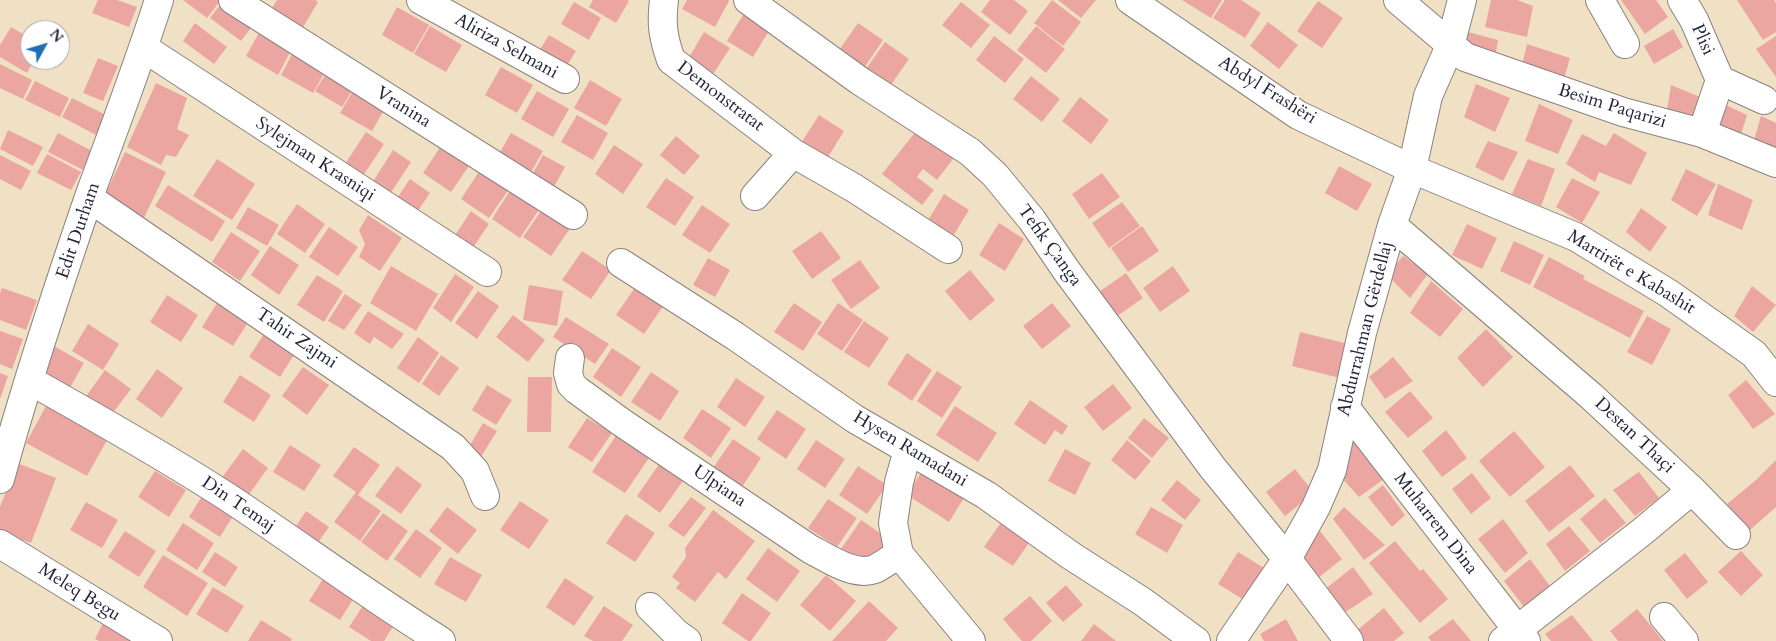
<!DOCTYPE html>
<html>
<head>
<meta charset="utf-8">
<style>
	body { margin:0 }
	#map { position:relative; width:1776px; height:641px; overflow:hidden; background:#f1e1c4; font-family:Cardo,serif }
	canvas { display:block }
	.north { position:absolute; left:20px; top:20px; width:50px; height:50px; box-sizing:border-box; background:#fff; border:1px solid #a7a7b1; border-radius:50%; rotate:51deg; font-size:14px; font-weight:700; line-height:20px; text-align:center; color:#22223b }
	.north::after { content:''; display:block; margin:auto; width:18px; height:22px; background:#1f6fb2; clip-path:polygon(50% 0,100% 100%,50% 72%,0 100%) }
</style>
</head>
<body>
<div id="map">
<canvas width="1776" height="641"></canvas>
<div class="north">N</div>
</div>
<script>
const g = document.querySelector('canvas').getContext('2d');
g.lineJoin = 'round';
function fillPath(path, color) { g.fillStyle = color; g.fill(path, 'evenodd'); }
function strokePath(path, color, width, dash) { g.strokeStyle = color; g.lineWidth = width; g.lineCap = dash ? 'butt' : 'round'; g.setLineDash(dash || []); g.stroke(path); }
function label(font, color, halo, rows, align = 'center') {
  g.font = font + ' Cardo,serif'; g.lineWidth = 4; g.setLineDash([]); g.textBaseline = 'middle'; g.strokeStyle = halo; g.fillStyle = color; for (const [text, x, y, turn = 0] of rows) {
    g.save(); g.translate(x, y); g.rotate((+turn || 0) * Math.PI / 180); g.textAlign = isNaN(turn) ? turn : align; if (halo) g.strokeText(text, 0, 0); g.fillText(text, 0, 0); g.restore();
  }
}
fillPath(new Path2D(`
	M98,0H117L137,7L129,27L92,13Z
	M183,0H218L220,1L207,18Z
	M277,0H315L318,2L302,29L270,11Z
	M593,0H627L629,1L616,23L589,7Z
	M687,0H728L729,1L715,27L682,9Z
	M990,0H1014L1028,11L1010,35L981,12Z
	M1052,0L1081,22L1063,46L1034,23Z
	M1058,0H1096L1081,18Z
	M1182,0H1222L1211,18Z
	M1225,0H1241L1261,13L1245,38L1213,18Z
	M1491,0H1517L1533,6L1527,37L1485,27Z
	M1621,0H1656L1668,17L1645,34Z
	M1737,0H1774L1776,3V32L1763,40Z
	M223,1L254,24L241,41L210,18Z
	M1318,1L1343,18L1322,48L1297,31Z
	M574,2L601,18L589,40L561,24Z
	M961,2L990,25L971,48L942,25Z
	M397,7L429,25L413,53L382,35Z
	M746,10L772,26L753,57L727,41Z
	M1268,22L1298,45L1279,69L1250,46Z
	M195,23L227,47L214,64L183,41Z
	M858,23L883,40L862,71L837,53Z
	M430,26L462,45L446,72L414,54Z
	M1036,26L1065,49L1046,73L1017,50Z
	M11,27L30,38V60H34L27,73L0,57V45Z
	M261,29L293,47L278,75L246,56Z
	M1673,29L1683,47L1654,64L1644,46Z
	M704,32L730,48L710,79L685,64Z
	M1468,32L1498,40L1494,65L1465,54Z
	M549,35L576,51L563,72L536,56Z
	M994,36L1024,59L1005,83L976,60Z
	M1776,36V77L1756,49Z
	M885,42L909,59L888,89L864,72Z
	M1527,44L1570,58L1562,86L1520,74Z
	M296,47L328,66L313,93L281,75Z
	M98,58L118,66L103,101L83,93Z
	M0,64L32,80L23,99L0,88Z
	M501,67L533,85L517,113L485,95Z
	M328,70L355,86L342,107L315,91Z
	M1031,76L1060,99L1042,122L1013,99Z
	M590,80L622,99L606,126L574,108Z
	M35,81L69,98L60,117L25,100Z
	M156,83L187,98L177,129L189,135L176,157L166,155L161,165L127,147Z
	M357,84L388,103L372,131L340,113Z
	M1476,84L1510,98L1495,132L1464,117Z
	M1671,85L1705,99L1695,130L1665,123Z
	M537,91L569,109L553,137L521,119Z
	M1080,97L1109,120L1091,144L1062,121Z
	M72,98L106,115L96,135L62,117Z
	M1722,103L1747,115L1738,144L1709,135Z
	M1539,104L1573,120L1558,154L1525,141Z
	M577,115L608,133L593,160L561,142Z
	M819,115L844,131L825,162L799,146Z
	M1761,116L1776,123V159L1752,147Z
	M920,126L956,155L937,180L923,169L917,177L934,190L922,205L882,174Z
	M8,130L43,147L33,166L0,149Z
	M366,132L384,144L363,176L345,164Z
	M58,133L92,151L83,170L48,152Z
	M511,133L543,151L527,179L495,161Z
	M1614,133L1647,153L1631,185L1599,172L1595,182L1566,164L1582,134L1606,146Z
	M676,136L700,156L684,175L660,155Z
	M1488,141L1518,152L1503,181L1475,167Z
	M443,143L471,163L451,192L423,173Z
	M614,145L643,164L623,194L595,174Z
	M393,150L411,162L390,194L372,183Z
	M125,152L166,172L141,224L104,197Z
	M47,154L81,172L71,190L37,173Z
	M0,155L31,171L21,190L0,179Z
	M543,155L565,167L550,194L528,182Z
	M217,159L255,184L232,220L193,196Z
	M1528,159L1555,169L1541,206L1512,194Z
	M1339,166L1372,184L1357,211L1325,193Z
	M1686,169L1716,184L1697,216L1671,200Z
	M480,170L509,189L489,218L461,199Z
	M1102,173L1120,197L1089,219L1072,194Z
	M666,178L694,197L675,226L646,207Z
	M1572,178L1600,192L1582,223L1556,207Z
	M410,179L430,193L411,221L391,207Z
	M1718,184L1753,200L1742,230L1708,215Z
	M168,185L225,221L212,242L155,206Z
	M511,189L540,208L520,238L492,219Z
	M944,194L969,210L950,241L925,225Z
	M1122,202L1140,226L1109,248L1092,223Z
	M297,204L325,224L305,253L277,234Z
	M702,205L730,224L710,253L682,235Z
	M248,207L279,225L267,246L236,228Z
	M543,208L571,227L551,256L523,237Z
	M1641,208L1667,227L1650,252L1626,232Z
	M471,211L489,224L468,255L450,243Z
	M368,215L402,238L380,271L359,257L365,244L359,230Z
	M999,223L1024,239L1005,271L979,255Z
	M1467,224L1497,238L1482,269L1452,255Z
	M1142,226L1159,251L1128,272L1111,248Z
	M329,227L358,247L338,276L309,257Z
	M821,231L841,258L812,279L792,251Z
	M231,232L260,251L240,281L212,262Z
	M1514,241L1544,255L1530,285L1500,271Z
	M270,246L299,265L279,295L251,275Z
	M582,251L611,270L591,299L562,280Z
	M1403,256L1428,274L1410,298L1387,275Z
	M1549,257L1585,276L1583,279L1644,311L1630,338L1533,287Z
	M708,258L730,270L715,297L693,285Z
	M860,260L880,288L851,309L831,280Z
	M391,266L438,294L416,331L370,303Z
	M1173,266L1190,291L1160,312L1143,288Z
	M970,270L995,300L970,321L945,291Z
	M1126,273L1143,298L1113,319L1096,294Z
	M455,274L474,287L451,322L433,308Z
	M317,275L343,291L324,322L297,305Z
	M1431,281L1463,309L1440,337L1410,313Z
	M529,285L563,291L557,326L523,320Z
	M636,286L664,305L644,334L616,315Z
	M1752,286L1776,305L1753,332L1734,316Z
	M2,288L37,300L26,330L0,320V293Z
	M478,291L499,306L477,339L455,323Z
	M345,294L362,305L344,330L328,321Z
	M167,295L198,315L181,342L150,322Z
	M219,300L250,319L233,346L202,327Z
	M794,303L822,322L803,351L774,332Z
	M838,303L863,320L842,351L817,334Z
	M1052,303L1071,326L1042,349L1023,326Z
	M368,311L404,334L392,349L374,337L370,344L354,333Z
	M513,315L545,340L528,362L496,337Z
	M1647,316L1671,329L1652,365L1627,352Z
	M566,317L609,344L595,364L553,337Z
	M864,321L889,338L869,368L844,352Z
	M88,324L119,344L103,370L72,351Z
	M1486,329L1513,357L1483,387L1457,358Z
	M0,331L23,339L12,369L0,364Z
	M266,331L297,350L280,377L249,357Z
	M1300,332L1349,344L1340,378L1292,366Z
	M418,337L439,353L419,383L397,368Z
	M52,345L84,363L68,391L36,373Z
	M612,348L641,367L621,397L593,377Z
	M907,353L932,370L912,401L887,384Z
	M441,355L459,368L439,396L422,384Z
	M1393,357L1413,381L1385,399L1369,377Z
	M303,367L329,385L307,415L282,396Z
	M157,369L183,388L162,418L136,399Z
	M105,370L131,389L109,418L84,399Z
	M937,371L962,387L942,418L917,401Z
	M651,372L679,391L660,421L631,402Z
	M0,373L8,376L0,399Z
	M240,375L271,395L254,422L223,402Z
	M528,377H552L551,432H527Z
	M736,378L765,397L745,427L717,407Z
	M1746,380L1775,414L1753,429L1728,395Z
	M1113,384L1132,408L1103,431L1084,407Z
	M487,385L512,400L496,425L472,410Z
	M1410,391L1433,418L1408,438L1385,412Z
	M1030,400L1068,426L1062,435L1055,430L1045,445L1014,424Z
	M46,406L107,440L87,476L26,443Z
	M955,406L997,433L978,462L936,435Z
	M702,409L731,428L711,458L683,438Z
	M777,410L806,429L786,459L757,439Z
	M587,418L612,433L592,462L568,447Z
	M1144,418L1169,438L1152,458L1128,438Z
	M483,423L497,431L479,460L466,452Z
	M1446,430L1467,458L1442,477L1422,451Z
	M1514,431L1545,467L1510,497L1479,461Z
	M617,434L651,455L625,493L592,472Z
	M733,439L761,458L742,487L713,468Z
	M816,440L845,459L825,488L797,469Z
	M1127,440L1151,461L1135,480L1111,460Z
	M1348,443H1357L1384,479L1359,497L1338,474Z
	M290,445L321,465L304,491L273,472Z
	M354,447L380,465L358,495L381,511L360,541L334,522L356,492L333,476Z
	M243,449L268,468L247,497L221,479Z
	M1065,449L1091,463L1075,495L1048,481Z
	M662,460L685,478L660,513L637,496Z
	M1776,460V507L1750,530L1727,504L1756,480Z
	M17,463L56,478L31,543L0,532V507Z
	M1570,465L1595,496L1549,532L1525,501Z
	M397,466L422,485L401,514L375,496Z
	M858,466L887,485L867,514L839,495Z
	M925,466L967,493L949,522L907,495Z
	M1295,469L1314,493L1285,516L1266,492Z
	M155,471L186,490L169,517L138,497Z
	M1639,472L1659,498L1635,516L1613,490Z
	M1472,473L1491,498L1471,514L1452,489Z
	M1177,480L1201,500L1185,520L1161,500Z
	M1383,485L1405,515L1392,527L1368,497Z
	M206,490L237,510L220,537L189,517Z
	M691,497L706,508L684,537L668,526Z
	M1605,498L1626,523L1600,543L1580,519Z
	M828,499L857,518L837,547L808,528Z
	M520,501L549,520L529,549L500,530Z
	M86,502L118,520L102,548L70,530Z
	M447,507L477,530L458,554L429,531Z
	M1151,507L1183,525L1167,553L1135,534Z
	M1344,507L1385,545L1364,560L1333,519Z
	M713,510L755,541L726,579L718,572L695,602L676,588L680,583L672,577L686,557L685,548Z
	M306,511L329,527L315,547L292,532Z
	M383,513L408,531L387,561L361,542Z
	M626,514L655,533L635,562L606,543Z
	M1004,518L1033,537L1013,566L984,547Z
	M1503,519L1528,553L1505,573L1478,539Z
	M861,520L889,539L871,564L841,549Z
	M183,523L214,543L197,570L166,550Z
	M1569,526L1590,551L1565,571L1546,544Z
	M416,529L442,548L420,578L394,559Z
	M125,531L156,551L139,577L108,557Z
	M1320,531L1342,559L1318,578L1296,551Z
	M1395,541L1420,571L1423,569L1448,599L1420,623L1369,563Z
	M768,548L800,571L777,602L746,579Z
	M1741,551L1763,575L1741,596L1718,572Z
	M215,552L238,567L225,587L202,572Z
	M1238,552L1264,568L1244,600L1218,584Z
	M1685,553L1708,582L1687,599L1664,570Z
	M163,555L208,583L187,616L143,587Z
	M450,557L482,575L466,602L434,584Z
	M1530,559L1550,586L1524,607L1504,581Z
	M1353,567L1373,594L1341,615L1324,590Z
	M326,574L357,593L340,620L309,601Z
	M826,575L856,601L830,631L800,605Z
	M565,578L594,597L574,626L546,607Z
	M1066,585L1083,605L1063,622L1046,603Z
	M213,587L244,606L227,633L196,614Z
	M742,593L771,613L751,641H748L722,623Z
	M1030,596L1052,621L1031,641H1022L1003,619Z
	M366,601L397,620L384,641H371L349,627Z
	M869,601L898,628L886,641H832Z
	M604,606L633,625L622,641H593L584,636Z
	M1384,608L1404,633L1394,641H1362L1355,632Z
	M1637,609L1663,641H1618L1610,631Z
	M107,615L144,641H99L95,639Z
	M1572,615L1593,641H1551L1545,634Z
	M1286,619L1298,641H1264L1260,634Z
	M1453,619L1471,641H1431L1428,637Z
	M261,620L292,639L291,641H248Z
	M1094,624L1116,641H1081Z`), '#eca6a2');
const minor = new Path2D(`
	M233,0L573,215
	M421,0L565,79
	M664,0C661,24 663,37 671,60L793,153L854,188L948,249
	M748,0L860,81L970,152L995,175L1032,220L1066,270L1212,467L1287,559L1349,641
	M1130,0L1298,115L1412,169L1576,237L1668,293L1754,354L1776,382
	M1398,0L1465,57L1623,112L1702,133L1776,163
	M1600,0L1625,44
	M1682,0L1694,20L1720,80L1702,133
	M144,48L487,272
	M1720,80L1764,100
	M755,196L793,153
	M89,198L453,447L475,471L485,496
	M1392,225L1591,396L1692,490L1643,531L1503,641
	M621,263L735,336L855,419L986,495L1070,555L1143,602L1196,641
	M570,358L568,373L571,384L577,390L621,422L810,549C828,558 854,577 875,569C883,565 891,559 899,554
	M29,380C97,418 164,456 229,498C300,545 369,596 441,641
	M1345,407L1526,641
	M908,450L899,482L893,523L899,554L971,641
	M0,479C26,384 57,290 89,197C113,131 138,66 159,0
	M1692,490L1736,535
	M0,544L158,641
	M650,607L677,634L687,641
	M1664,617L1684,641
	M1231,641L1287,559L1316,507L1332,470L1362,333L1392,225L1412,169L1428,96L1450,46L1462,0`);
strokePath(minor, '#8a8280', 30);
strokePath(minor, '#fff', 28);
label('18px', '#22223b', '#fff', [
	["Plisi",1702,40,66],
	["Aliriza Selmani",506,47,29],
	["Abdyl Frashëri",1267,91,32],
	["Demonstratat",720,97,37],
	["Besim Paqarizi",1612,107,17],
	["Vranina",403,108,32],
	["Sylejman Krasniqi",315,160,33],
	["Edit Durham",79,231,-71],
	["Tefik Çanga",1049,246,54],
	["Martirët e Kabashit",1631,273,31],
	["Abdurrahman Gërdellaj",1366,329,-76],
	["Tahir Zajmi",296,339,34],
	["Destan Thaçi",1634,436,43],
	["Hysen Ramadani",910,450,31],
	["Ulpiana",719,487,34],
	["Din Temaj",238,505,34],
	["Muharrem Dina",1435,524,52],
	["Meleq Begu",79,593,32]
]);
</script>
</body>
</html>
